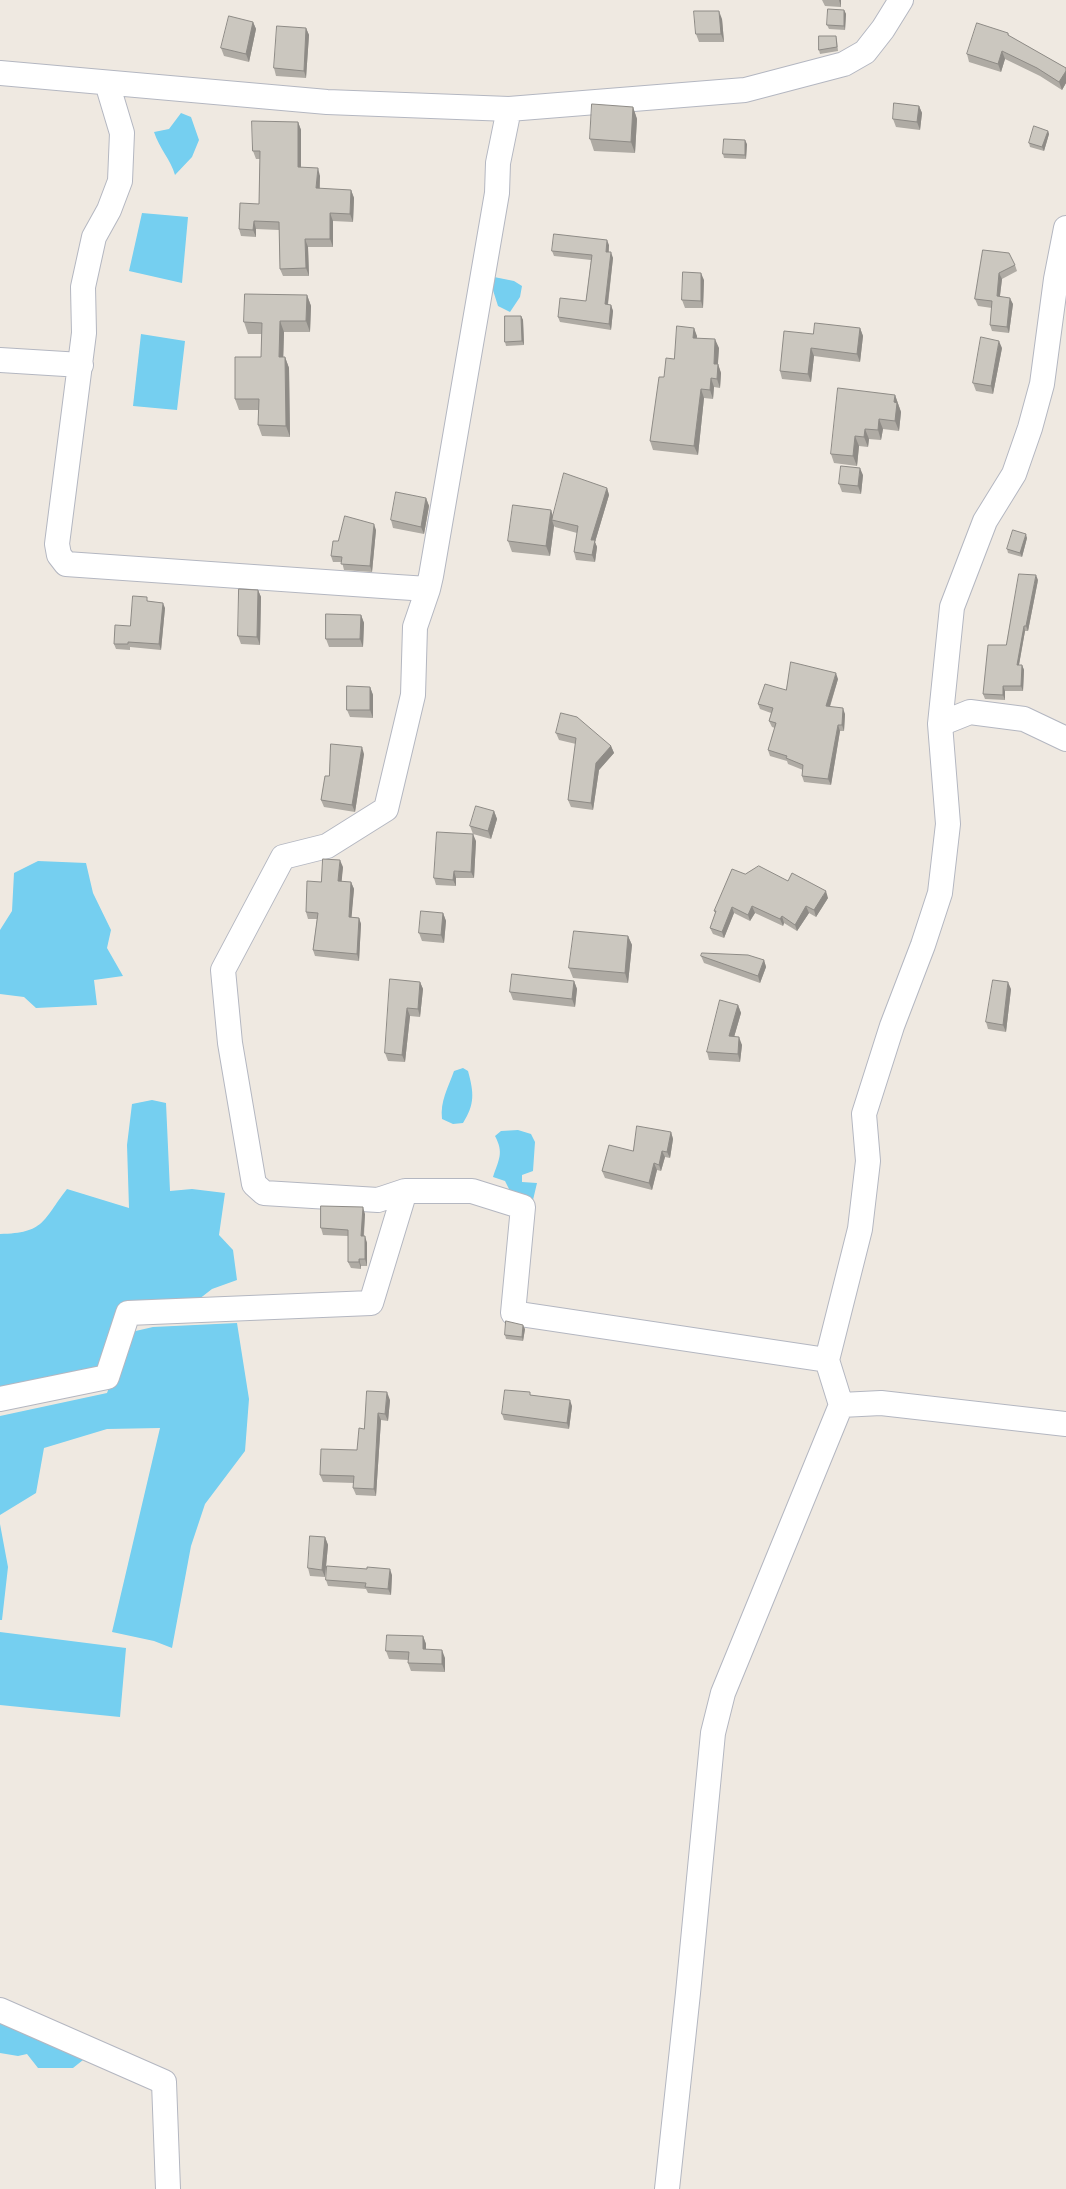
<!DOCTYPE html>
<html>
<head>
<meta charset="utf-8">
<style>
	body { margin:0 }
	canvas { display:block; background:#efe9e1 }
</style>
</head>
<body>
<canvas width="1066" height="2189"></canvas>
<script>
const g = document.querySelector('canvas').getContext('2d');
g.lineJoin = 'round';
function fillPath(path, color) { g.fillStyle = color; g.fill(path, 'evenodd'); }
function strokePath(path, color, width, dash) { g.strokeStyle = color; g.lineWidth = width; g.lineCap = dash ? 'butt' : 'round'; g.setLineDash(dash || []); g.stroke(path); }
fillPath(new Path2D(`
	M181,113L191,117L199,140L192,157L175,175C171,160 159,148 154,132L169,129Z
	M142,213L188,217L182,283L129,271Z
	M494,277L514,281L522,286L520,297L510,312L498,306L491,284Z
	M141,334L185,341L177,410L133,406Z
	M38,861L86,863L93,893L111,930L107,948L123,976L94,980L97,1005L36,1008L24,997L0,994V930L12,911L14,873Z
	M463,1068L468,1071C474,1093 475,1104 463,1123L453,1124L442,1119C440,1101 448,1088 454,1071Z
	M152,1100L166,1103L170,1191L192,1189L225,1193L219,1235L233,1250L237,1280L212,1289L185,1310L121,1315L104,1358L92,1380L0,1399V1234C45,1233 42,1221 67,1189L129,1208L127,1145L132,1104Z
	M518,1130L531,1134L535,1142L533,1171L522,1175V1182L537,1183L533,1200L513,1197L505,1181L493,1177C499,1159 504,1153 495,1136L501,1131Z
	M237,1323L249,1399L245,1451L205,1504L191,1546L172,1648L154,1641L112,1632L160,1428L107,1429L44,1448L36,1493L0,1515V1416L107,1393L119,1361L127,1333L153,1327Z
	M0,1524L8,1567L2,1620H0Z
	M0,1632L126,1648L120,1717L0,1705Z
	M0,2013L75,2046L83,2060L73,2068H38L27,2054L18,2056L0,2053Z`), '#75cff0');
const minor = new Path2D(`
	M0,73L327,102L509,109L745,90L844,64L865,52L883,29L901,0
	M107,83L122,133L120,181L109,210L94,237L83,287L84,333L57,544L59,555L66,564L397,587L428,589L431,576L497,193L498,163L509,109
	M0,360L81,365
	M940,724L970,712L1024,719L1066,739
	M405,1191L378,1200L264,1193L254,1184L230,1043L223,970L283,857L327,846L386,809L413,695L415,627L428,589
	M827,1360L860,1229L868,1161L864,1114L892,1026L923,945L940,893L948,824L940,724L952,607L985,521L1014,474L1030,428L1042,384L1056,279L1066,228
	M0,1399L107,1377L128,1313L371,1303L405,1191H472L523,1207L513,1313L827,1360L841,1405L881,1403L1066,1424
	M0,2010L164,2082L168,2189
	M667,2189L688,1993L713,1733L723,1693L841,1405`);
strokePath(minor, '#b4b7c1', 26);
strokePath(minor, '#fff', 24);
fillPath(new Path2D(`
	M822,0H841V7L825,6Z
	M844,10L846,14L845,30L829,29L827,25Z
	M722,19L724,42H699L696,34Z
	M253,22L256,29L249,62L224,56L221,48Z
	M306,28L309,35L306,78L276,76L274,68Z
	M1008,33L1009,36L1066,68V83L1062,90L1040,76L1005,59L1001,72L969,62L967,54Z
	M836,36L837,40L838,51L820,54L819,50Z
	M919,106L922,113L920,130L896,127L893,119Z
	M633,107L637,119L635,153L594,151L590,139Z
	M298,122L301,130V167L320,176V189L351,190L354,198L353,222L333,221V247H308L309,276H283L280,269L279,230L256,229V237L241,236L239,229L259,204L260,159H256L253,151Z
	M1048,131L1049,134L1044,151L1030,147L1029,143Z
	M747,144L746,159L724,158L723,154Z
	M609,245V252L613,258L608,305H611L613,311L611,330L560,322L558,317L586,301L591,260L554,256L552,251Z
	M983,250L1015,265L1017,271L1002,279L1000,296L1013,304L1009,333L992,331L990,325L992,308L978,306L975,299Z
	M704,280L703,308H685L682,300Z
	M307,295L311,306L310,332H284L283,357H285L289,368L290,437L262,436L258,425L259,410H239L235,399L261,357L262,334H248L244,322Z
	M521,316L523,320L524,345L506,346L505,342Z
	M694,328L697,338L719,348L718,364L721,373L720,388L714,387L713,399L704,398L698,455L653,450L650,441L674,359Z
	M860,328L863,336L860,362L814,356L811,382L782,379L780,371L813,334Z
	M1002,348L993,394L976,391L973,383Z
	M895,395L901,412L899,431L883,429L881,440L869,439L868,447L859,446L857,466L834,463L831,454Z
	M863,475L861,494L842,492L839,484Z
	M607,488L609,495L595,542L597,547L595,562L576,560L574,552L577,533L555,527L554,526L550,556L512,552L508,541L551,510L553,516Z
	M426,498L429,506L424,534L393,528L391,520Z
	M376,530L372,572L344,570L342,562H333L331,556L338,541Z
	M1027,538L1022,557L1008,553L1007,549Z
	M1038,580L1028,631H1025L1019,665H1022L1024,670L1023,691H1005V700L985,699L983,694Z
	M258,590L261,597L260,645L241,644L238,636Z
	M149,601L165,608L161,650L130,647V650L116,649L114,644L130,626Z
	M361,615L364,623L363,647H329L326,639Z
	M838,679L830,707L845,714L844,731H840L831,785L804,782L802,776L803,770L788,764L787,761L770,756L768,750L775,728L772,727L769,721L771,713L760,709L758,704L786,690Z
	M370,687L373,695V718L350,717L347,710Z
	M556,733L611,746L614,753L599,770L593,810L571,807L568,800L576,744L559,740Z
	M364,754L355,812L324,807L321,800L329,776Z
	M494,811L497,819L491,839L473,834L470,826Z
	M476,841L474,878H456V886L436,885L434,878Z
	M343,867L341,882H351L354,889L351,917L359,918L361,924L359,961L315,956L313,950L317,919H308L306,912L321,882Z
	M745,874L788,881L828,898L816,917L809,913L797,931L784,923L783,926L755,913L750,921L734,913L724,938L713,934L710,928L716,914L714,911Z
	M443,913L446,921L444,943L422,941L419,933Z
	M628,936L632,945L628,983L573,978L569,968Z
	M701,956L764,960L766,967L760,983L704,963Z
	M574,981L577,989L575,1007L513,1000L510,992Z
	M420,982L423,989L420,1017L410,1016L405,1062L388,1061L385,1053Z
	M1011,989L1006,1032L988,1029L986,1022Z
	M738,1005L741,1013L734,1037L742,1045L740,1062L709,1060L707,1052Z
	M671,1132L673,1139L670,1158L665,1157L661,1171L657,1170L652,1190L605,1178L602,1171Z
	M365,1214L364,1236L367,1243V1266H361V1269L351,1268L348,1262V1236L323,1235L321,1228Z
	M525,1329L523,1341L506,1339L505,1335Z
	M531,1395L572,1406L569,1429L504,1420L502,1414Z
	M390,1400L388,1421L381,1420L376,1496L356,1495L353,1488L354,1483L323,1482L320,1475L357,1450L364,1429Z
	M325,1537L328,1545L325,1577L310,1576L308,1568Z
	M392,1575L391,1595L368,1593L366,1589L328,1586L326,1580Z
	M423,1636L426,1644V1649L445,1658V1672L411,1671L408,1663L409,1660L389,1659L386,1651Z`), '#afaba4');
fillPath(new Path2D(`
	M839,0H841V7Z
	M844,10L846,14L845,30L844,26Z
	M719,11L722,19L724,42L721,34Z
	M253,22L256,29L249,62L246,54Z
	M306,28L309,35L306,78L304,71Z
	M1002,51L1005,59L1001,72L998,64Z
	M1066,71V83L1062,90L1059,82Z
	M919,106L922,113L920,130L917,122Z
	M633,107L637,119L635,153L631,142Z
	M298,122L301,130V175L298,167Z
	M1048,131L1049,134L1044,151L1042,147Z
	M745,140L747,144L746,159L745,155Z
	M318,168L320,176L319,196L316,188Z
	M351,190L354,198L353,222L350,214Z
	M330,213L333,221V247L330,239Z
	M254,221L256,229V237L253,230Z
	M305,239L308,247L309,276L306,268Z
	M607,240L609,245L608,257L606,252Z
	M611,252L613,258L607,310L605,304Z
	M701,273L704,280L703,308L701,301Z
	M999,273L1002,279L999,303L997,296Z
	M307,295L311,306L310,332L306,321Z
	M1010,298L1013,304L1009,333L1007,327Z
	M611,305L613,311L611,330L609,324Z
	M521,316L523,320L524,345L522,341Z
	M280,321L284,332L283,368L279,357Z
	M694,328L697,336L696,347L693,338Z
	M860,328L863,336L860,362L857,354Z
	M715,339L719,348L717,373L714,364Z
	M999,341L1002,348L993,394L991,386Z
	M811,348L814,356L811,382L808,374Z
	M285,357L289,368L290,437L286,426Z
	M718,364L721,373L720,388L717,379Z
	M711,378L714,387L713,399L710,390Z
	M701,389L704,398L698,455L694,446Z
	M895,395L901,412L899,431L895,421L894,402Z
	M879,419L883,429L881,440L878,430Z
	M865,429L869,439L868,447L864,437Z
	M855,436L859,446L857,466L853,456Z
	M860,468L863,475L861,494L858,486Z
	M607,488L609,495L595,542L597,547L595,562L592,555L591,540Z
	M426,498L429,506L424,534L421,527Z
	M551,510L554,521L552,520L554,526L550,556L546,546Z
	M374,524L376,530L372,572L370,566Z
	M1026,534L1027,538L1022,557L1020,553Z
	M1036,575L1038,580L1028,631L1026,626Z
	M258,590L261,597L260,645L257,637Z
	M163,603L165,608L161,650L159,644Z
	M361,615L364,623L363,647L360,639Z
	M1024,626L1025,631L1018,670L1017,665Z
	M1022,665L1024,670L1023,691L1021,686Z
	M836,673L838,679L828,712L826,706Z
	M1003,686L1005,691V700L1003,695Z
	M370,687L373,695V718L370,710Z
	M843,708L845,714L844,731L842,725Z
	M838,725L840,731L831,785L828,779Z
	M611,746L614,753L599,770L593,810L591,803L596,763Z
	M362,747L364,754L355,812L352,805Z
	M494,811L497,819L491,839L488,831Z
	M473,834L476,841L474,878L471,872Z
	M340,860L343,867L341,888L338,881Z
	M454,871L456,878V886L453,880Z
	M351,882L354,889L351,924L349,917Z
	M826,891L828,898L816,917L814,910Z
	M752,906L755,913L750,921L748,915Z
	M806,906L809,913L797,931L795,925Z
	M732,907L734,913L724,938L722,932Z
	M443,913L446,921L444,943L441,935Z
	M782,916L784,923L783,926L780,919Z
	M359,918L361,924L359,961L357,954Z
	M628,936L632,945L628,983L625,973Z
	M764,960L766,967L760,983L758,976Z
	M574,981L577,989L575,1007L572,999Z
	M420,982L423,989L420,1017L418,1009Z
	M1008,982L1011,989L1006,1032L1003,1025Z
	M738,1005L741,1013L732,1044L729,1036Z
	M407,1008L410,1016L405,1062L402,1055Z
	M739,1037L742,1045L740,1062L738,1054Z
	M671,1132L673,1139L670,1158L667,1152Z
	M662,1151L665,1157L661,1171L659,1165Z
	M654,1163L657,1170L652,1190L649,1183Z
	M363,1207L365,1214L363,1243L361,1236Z
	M365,1236L367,1243V1266L365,1259Z
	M359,1259L361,1266V1269L359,1262Z
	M523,1325L525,1329L523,1341L522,1337Z
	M387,1392L390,1400L388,1421L385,1414Z
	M570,1400L572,1406L569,1429L567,1423Z
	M378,1413L381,1420L376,1496L374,1489Z
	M325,1537L328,1545L325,1577L322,1570Z
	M390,1569L392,1575L391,1595L388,1589Z
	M423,1636L426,1644V1657L423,1649Z
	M442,1650L445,1658V1672L442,1664Z`), '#8e8b86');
const building = new Path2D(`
	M828,9L844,10V26L827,25Z
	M694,11H719L721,34H696Z
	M229,16L253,22L246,54L221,48Z
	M977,23L1008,33V35L1066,68V71L1059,82L1037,68L1002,51L998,64L967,54Z
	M277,26L306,28L304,71L274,68Z
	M819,36H836L837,47L819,50Z
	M894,103L919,106L917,122L893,119Z
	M592,104L633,107L631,142L590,139Z
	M252,121L298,122V167L318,168L316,188L351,190L350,214L330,213V239H305L306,268L280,269L279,222L254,221L253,230L239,229L240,203L259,204L260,151H253Z
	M1034,126L1048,131L1042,147L1029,143Z
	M724,139L745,140V155L723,154Z
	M554,234L607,240L606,252H611L605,304L611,305L609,324L558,317L560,298L586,301L592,255L552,251Z
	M983,250L1009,253L1015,265L999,273L997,296L1010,298L1007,327L990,325L992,301L975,299Z
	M683,272L701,273V301L682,300Z
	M245,294L307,295L306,321H280L279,357H285L286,426L258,425L259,399H235V357H261L262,323L244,322Z
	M505,316H521L522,341L505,342Z
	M815,323L860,328L857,354L811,348L808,374L780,371L784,331L813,334Z
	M677,326L694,328L693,338L715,339L714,364H718L717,379L711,378L710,390L701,389L694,446L650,441L659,377H664L666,358L674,359Z
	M981,337L999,341L991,386L973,383Z
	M838,388L895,395L894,402L897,403L895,421L879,419L878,430L865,429L864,437L855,436L853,456L831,454Z
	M841,466L860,468L858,486L839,484Z
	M564,473L607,488L591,540H595L592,555L574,552L578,526L552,520Z
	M396,492L426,498L421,527L391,520Z
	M513,505L551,510L546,546L508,541Z
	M345,516L374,524L370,566L341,564L342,557L331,556L333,541H338Z
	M1013,530L1026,534L1020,553L1007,549Z
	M1019,574L1036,575L1026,626H1024L1017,665H1022L1021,686H1003V695L983,694L988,645H1006Z
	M239,589L258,590L257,637L238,636Z
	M133,596L147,597V601L163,603L159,644L128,642V644H114L115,625L130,626Z
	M326,614L361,615L360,639H326Z
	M791,662L836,673L826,706L843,708L842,725H838L828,779L802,776L803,765L786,758L787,756L768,750L776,723L769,721L773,708L758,704L765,684L786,690Z
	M347,686L370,687V710H347Z
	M561,713L577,717L611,746L596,763L591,803L568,800L576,738L556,733Z
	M331,744L362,747L352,805L321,800L325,776H329Z
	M476,806L494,811L488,831L470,826Z
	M437,832L473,834L471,872L454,871L453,880L434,878Z
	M323,859L340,860L338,881L351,882L349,917L359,918L357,954L313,950L318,913L306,912L307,881L321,882Z
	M759,866L788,881L792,873L826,891L814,910L806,906L795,925L782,916L780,919L752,906L748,915L732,907L722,932L710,928L716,911H714L732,869L745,874Z
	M421,911L443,913L441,935L419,933Z
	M574,931L628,936L625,973L569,968Z
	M702,953L748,955L764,960L758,976L701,956Z
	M512,974L574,981L572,999L510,992Z
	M390,979L420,982L418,1009L407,1008L402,1055L385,1053Z
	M993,980L1008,982L1003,1025L986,1022Z
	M720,1000L738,1005L729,1036L739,1037L738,1054L707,1052Z
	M637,1126L671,1132L667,1152L662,1151L659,1165L654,1163L649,1183L602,1171L609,1145L633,1151Z
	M321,1206L363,1207L361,1236H365V1259H359V1262H348V1230L321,1228Z
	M506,1321L523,1325L522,1337L505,1335Z
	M505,1390L530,1392V1395L570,1400L567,1423L502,1414Z
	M367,1391L387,1392L385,1414L378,1413L374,1489L353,1488L354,1476L320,1475L321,1449L357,1450L359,1428L364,1429Z
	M310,1536L325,1537L322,1570L308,1568Z
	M327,1566L367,1569V1567L390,1569L388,1589L365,1587L366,1583L326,1580Z
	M387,1635L423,1636V1649L442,1650V1664L408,1663L409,1652L386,1651Z`);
fillPath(building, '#cbc7bf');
strokePath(building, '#8e8b86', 1);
</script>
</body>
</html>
